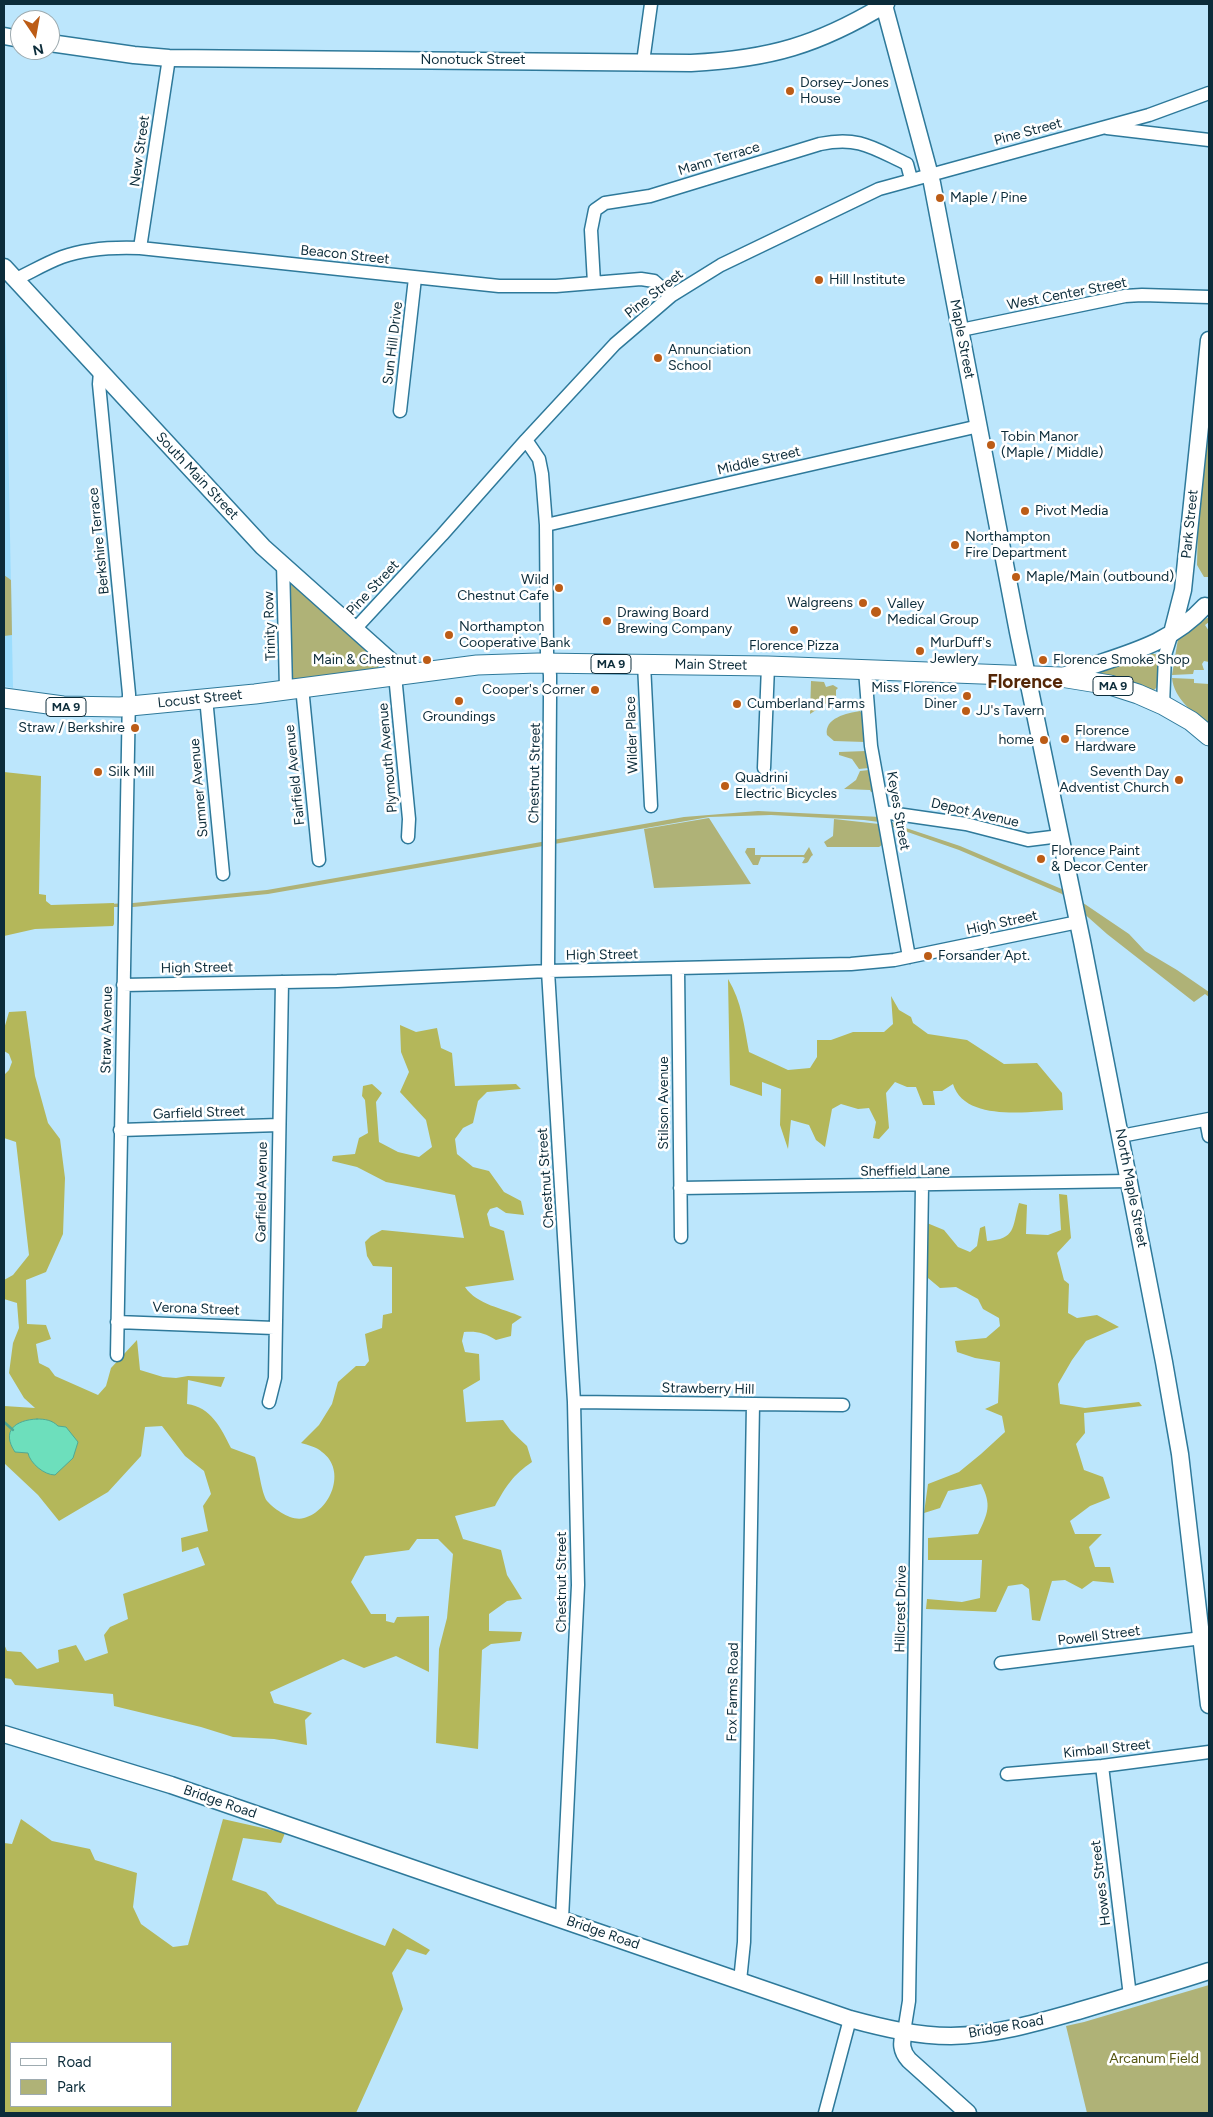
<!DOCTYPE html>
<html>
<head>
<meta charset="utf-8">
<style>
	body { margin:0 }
	#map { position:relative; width:1213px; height:2117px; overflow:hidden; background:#bce6fc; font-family:Figtree,sans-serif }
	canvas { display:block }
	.frame { position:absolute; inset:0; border:5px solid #0c2c3a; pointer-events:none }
	.legend { position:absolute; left:10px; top:2042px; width:162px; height:65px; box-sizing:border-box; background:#fff; border:1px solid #9eabb0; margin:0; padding:6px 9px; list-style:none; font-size:15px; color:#0c2c3a }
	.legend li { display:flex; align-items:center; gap:10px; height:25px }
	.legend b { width:25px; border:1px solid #9eabb0 }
	.north { position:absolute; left:10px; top:10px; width:50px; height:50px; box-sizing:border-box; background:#fff; border:1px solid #9eabb0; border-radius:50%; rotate:168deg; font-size:14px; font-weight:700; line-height:20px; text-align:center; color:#0c2c3a }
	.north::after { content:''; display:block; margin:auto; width:18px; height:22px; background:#bc5c16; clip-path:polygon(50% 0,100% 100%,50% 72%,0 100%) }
</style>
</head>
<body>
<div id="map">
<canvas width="1213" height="2117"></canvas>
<div class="frame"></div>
<ul class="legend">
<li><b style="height:6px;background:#fff"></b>Road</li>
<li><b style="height:14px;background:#afb277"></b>Park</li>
</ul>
<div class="north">N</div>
</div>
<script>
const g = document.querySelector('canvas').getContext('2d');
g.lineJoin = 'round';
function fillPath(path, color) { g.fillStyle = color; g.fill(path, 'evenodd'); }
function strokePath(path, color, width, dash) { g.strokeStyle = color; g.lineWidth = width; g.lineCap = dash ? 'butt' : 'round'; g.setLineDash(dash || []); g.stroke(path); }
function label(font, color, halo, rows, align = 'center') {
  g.font = font + ' Figtree,sans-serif'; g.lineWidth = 5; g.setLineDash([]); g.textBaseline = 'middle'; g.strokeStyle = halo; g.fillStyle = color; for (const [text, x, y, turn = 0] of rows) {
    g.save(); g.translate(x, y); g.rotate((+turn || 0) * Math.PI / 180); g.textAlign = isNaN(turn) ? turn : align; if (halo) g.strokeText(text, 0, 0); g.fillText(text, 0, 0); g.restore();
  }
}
fillPath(new Path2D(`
	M4,281L7,383L13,688L4,686Z`), '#9cddfd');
fillPath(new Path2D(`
	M1209,421V577H1204L1197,565L1198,522Z
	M4,575L11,580L12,635L4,636Z
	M292,581L380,662L378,668L296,680L292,679L288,583Z
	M1207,618H1209V622L1205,625L1209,631V662L1204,661L1202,664L1204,670H1194L1193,674L1172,675L1178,639Z
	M1151,653L1158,655L1159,658L1158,686L1153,691L1098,674V672Z
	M1172,678L1194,679V683L1209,684V726C1194,713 1174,699 1172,678Z
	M811,681L824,682L826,687L833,685L838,688L836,690V700L825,704L810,714Z
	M860,711L862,714L865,742L834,741L827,735C824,718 847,713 860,711Z
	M866,751L869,768L859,769L852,759L839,755V752Z
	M869,770L873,792H871L870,790L844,789L856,780L860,771Z
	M758,811L881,817L900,826L960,846L1064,890L1129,934L1145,951L1177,970L1209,992V997L1205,994L1194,1002L1107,934L1062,894L959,850L879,822L864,820L771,815L709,817L268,894L133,907H24L133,903L267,890L684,817Z
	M709,818L751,884L654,888L644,829Z
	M834,819L879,824C881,831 887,843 879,847H827L824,842L833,836Z
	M809,847L813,855C808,858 810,865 802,863L805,858L803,857H761L758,865H753L745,852L747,848H755V855H804Z
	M1209,1985V2113H1087L1066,2026L1084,2022Z`), '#afb277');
fillPath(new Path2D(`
	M4,772L41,776L39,894L46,895V901L51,905L114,903V924L113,926L35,929L4,936Z
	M728,979C742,1002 744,1026 749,1052L788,1070L810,1068L817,1057V1040H831L853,1032H884L893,1024L891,996L899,1010L911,1017L913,1023L928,1034L967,1040L1004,1064L1037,1063L1062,1093L1063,1110C1031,1111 965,1123 953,1084L942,1091H933L935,1105H923L916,1087H907L895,1082L886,1093L889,1128L879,1139L873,1138L876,1122L869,1108L858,1109L841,1104L832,1109L825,1147L816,1140L809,1125L791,1120L788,1149L780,1125L781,1089L762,1082V1096L730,1085Z
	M26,1011L35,1076L48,1123L60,1139L65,1178L63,1234L46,1272L26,1280L27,1324L46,1325L51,1339L36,1344L39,1363L49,1368L55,1376L98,1395L106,1386L111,1368L137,1340L140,1370L163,1377L176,1378L188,1376L225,1377L221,1387L188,1380L187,1404C211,1407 221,1428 231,1448L255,1457C259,1468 261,1492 267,1501C274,1509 292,1522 304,1518C331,1511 347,1470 322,1452C317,1447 308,1445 301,1443L319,1425L332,1404L338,1382L356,1366H365L369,1361L365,1334L382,1328L383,1315L392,1313V1267L373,1266L367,1256L365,1242L371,1236L382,1230L464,1238L455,1195L386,1182L357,1167L332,1161L333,1156L355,1154L359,1138L368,1133L365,1100L362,1096L363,1086L372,1084L382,1093L376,1102L379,1142L398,1152L419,1157L432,1147L426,1120L400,1092L409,1072L401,1052L400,1025L416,1032L437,1028L441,1048L452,1053L455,1086L516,1084L521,1089L487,1092L478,1101L473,1123L463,1128L455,1139L457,1154L473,1167L489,1171L504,1192L521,1201L524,1215L506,1213L497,1207L490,1209L487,1214L490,1226L504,1231L514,1280L465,1287C477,1305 503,1308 522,1317L512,1324L511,1336L496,1340C485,1333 477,1331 464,1332L462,1341L465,1352L479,1354L480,1380L463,1390L466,1422L503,1420L511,1431L527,1446L532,1462C513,1475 506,1486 495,1506L455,1516L463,1539L501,1550L507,1575L522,1599L507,1601L489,1614V1631L522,1632L520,1641L491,1644L482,1650L478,1749L436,1743L439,1649L447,1618L453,1554L438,1539H417L409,1550L365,1556L351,1582L371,1614H386V1621L394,1623L397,1617L429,1616V1672L396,1656L364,1668L343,1659L270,1692L274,1703L312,1713L305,1720L307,1745L274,1739L233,1737L201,1727L114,1706L113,1694L15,1685L11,1679L4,1678V1644L7,1651L21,1652L37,1669L59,1662L58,1650L76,1645L85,1661L108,1653L104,1635L110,1627L128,1619L123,1594L205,1565L198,1547L182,1552L181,1538L208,1531L203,1506L211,1494L204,1471L185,1456L162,1426L145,1427L141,1456L108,1492L59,1521L38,1495L4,1463V1406L35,1408L24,1398L9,1373L13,1343L19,1328L17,1303L4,1299V1280L13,1275L29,1255L16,1142L4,1138V1075L9,1070L12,1062L9,1054L4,1051V1029L9,1012Z
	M1059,1194L1067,1195L1071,1238L1057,1253L1064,1280L1069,1284L1068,1313L1077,1318L1097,1315L1119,1327L1086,1341L1072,1360L1058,1384L1060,1404L1085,1408L1139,1402L1142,1406L1084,1413L1085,1433L1076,1444L1084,1470L1103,1477L1110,1498L1090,1506L1070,1521L1075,1534H1102L1089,1547L1095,1567H1110L1114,1583L1093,1581L1082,1589L1065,1580L1052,1581L1040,1621L1032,1620L1029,1589L1022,1584L1008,1586L996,1612L926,1609L927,1599L962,1602L980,1598L982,1560H928V1538L978,1534C988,1513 992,1505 981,1484L948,1491L940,1508L924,1513L928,1484L959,1472L981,1454L1005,1432L1002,1416L985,1409L998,1403L1000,1362L975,1358L957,1352L955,1341L986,1338L1000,1326L999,1318L983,1309L978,1299L956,1287L940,1288L928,1278L927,1223L944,1230L958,1247L970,1252L977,1246L980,1228L985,1226L987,1241C1016,1239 1012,1228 1019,1203L1027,1205L1026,1234L1048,1235L1061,1230Z
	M21,1819L52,1841L90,1849L95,1860L137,1873L133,1907L141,1924L173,1947L188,1945L223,1819L285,1833L281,1843L243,1838L232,1880L266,1892L277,1904L385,1946L393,1928L430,1950L426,1955L407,1949L392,1973L403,2009L356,2113H4V1843L12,1844ZM171,2043V2106H11V2043Z`), '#b4b75a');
const water = new Path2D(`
	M37,1419C45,1419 52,1420 58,1426L66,1427L78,1442L73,1458L55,1475C44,1475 30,1463 28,1453L15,1452C1,1431 15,1420 37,1419Z`);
fillPath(water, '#6ddfbc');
strokePath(water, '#50a995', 1);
strokePath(new Path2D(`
	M4,1422L13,1430`), '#50a995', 2.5);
const minor = new Path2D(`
	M643,62L651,4
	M1107,128L1209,140
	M140,248L169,58
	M16,279C31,272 46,263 62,257C87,248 114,247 140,248L499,286H556L641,279L654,281L671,296
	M594,283L591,230L595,210L605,203L650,196L820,144C859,136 873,148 907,164L911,179
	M961,330L1125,296L1142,295L1209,297
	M100,372L99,384L129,694L117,1355
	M400,411L415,278
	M526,440L539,459L542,474L546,525L547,653L550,675V698L548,971L574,1402L578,1585L562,1919
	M546,525L979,426
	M283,563L286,689
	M355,629L442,535L526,440L615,344L671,296L721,265L879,189L1149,115L1209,93
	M644,664L651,806
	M865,670L871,746L909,957
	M395,675L409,819L408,837
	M302,687L319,860
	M206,698L223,874
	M1163,705L1165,655L1172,633
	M764,768L768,666
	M883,812L966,824L1028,840L1060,836
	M678,968L681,1237
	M123,985L337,981L548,971L851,964L894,960L1078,922
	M1206,1120L1209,1136
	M120,1130L279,1125
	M1121,1136L1209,1119
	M680,1188L1129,1181
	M117,1322L274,1328
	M269,1402L275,1378L282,982
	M574,1402L843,1405
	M1001,1663L1202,1638
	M1102,1766L1130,1996
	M1007,1774L1102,1766L1209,1752
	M740,1981L744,1942L753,1404
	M904,2032L909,2001L922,1186
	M825,2113L850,2019`);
const major = new Path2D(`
	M884,5L932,183L1018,632L1082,941L1164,1362L1180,1454L1209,1705
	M4,36L20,39
	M50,43L134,55L169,58L691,63C770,59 818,45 886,4
	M4,267L263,547L394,664L395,675
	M1172,633L1183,590L1209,340
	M1061,677C1112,656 1165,650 1205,606
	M4,1734L171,1785L850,2019C883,2028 917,2036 951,2036C995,2035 1036,2023 1078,2011C1122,1998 1166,1985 1209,1971
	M904,2032C901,2043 901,2051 909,2060L968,2113`);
const highway = new Path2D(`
	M4,698L63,706L120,707L255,694L477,665L538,663L768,666L1061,677L1110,685L1138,694L1163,705L1191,721L1209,736`);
strokePath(minor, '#2e799a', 15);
strokePath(major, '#2e799a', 19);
strokePath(highway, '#2e799a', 21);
strokePath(minor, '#fff', 12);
strokePath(major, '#fff', 16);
strokePath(highway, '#fff', 19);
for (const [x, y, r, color] of [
	[790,91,5,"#bc5c16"],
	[940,198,5,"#bc5c16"],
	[819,280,5,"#bc5c16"],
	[658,358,5,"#bc5c16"],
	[991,445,5,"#bc5c16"],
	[1025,511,5,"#bc5c16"],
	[955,545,5,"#bc5c16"],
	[1016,577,5,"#bc5c16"],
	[559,588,5,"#bc5c16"],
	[863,603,5,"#bc5c16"],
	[876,612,6,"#bc5c16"],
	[607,621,5,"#bc5c16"],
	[794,630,5,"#bc5c16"],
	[449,635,5,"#bc5c16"],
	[920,651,5,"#bc5c16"],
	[427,660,5,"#bc5c16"],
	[1043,660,5,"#bc5c16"],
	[595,690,5,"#bc5c16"],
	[967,696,5,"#bc5c16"],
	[459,701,5,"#bc5c16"],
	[737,704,5,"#bc5c16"],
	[966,711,5,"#bc5c16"],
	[135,728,5,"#bc5c16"],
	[1065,739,5,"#bc5c16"],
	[1044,740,5,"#bc5c16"],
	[98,772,5,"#bc5c16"],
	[1179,780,5,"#bc5c16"],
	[725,786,5,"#bc5c16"],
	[1041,859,5,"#bc5c16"],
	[928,956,5,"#bc5c16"]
]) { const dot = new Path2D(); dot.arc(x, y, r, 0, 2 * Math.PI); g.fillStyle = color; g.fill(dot); strokePath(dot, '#fff', 2); }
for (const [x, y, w] of [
	[611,664,40],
	[1113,686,40],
	[66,707,40]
]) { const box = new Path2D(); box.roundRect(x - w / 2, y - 9.5, w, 19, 4); g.fillStyle = '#fff'; g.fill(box); strokePath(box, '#0c2c3a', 1); }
label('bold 12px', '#0c2c3a', null, [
	["MA 9",611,664],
	["MA 9",1113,686],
	["MA 9",66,707]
]);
label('14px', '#0c2c3a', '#fff', [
	["Nonotuck Street",473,60],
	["Pine Street",1028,132,-15],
	["New Street",140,151,-82],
	["Mann Terrace",719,159,-17],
	["Beacon Street",345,255,6],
	["Pine Street",654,294,-38],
	["West Center Street",1067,294,-11],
	["Maple Street",962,339,79],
	["Sun Hill Drive",393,343,-83],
	["Middle Street",759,461,-13],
	["South Main Street",197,476,47],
	["Park Street",1190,524,-84],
	["Berkshire Terrace",99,541,-96],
	["Pine Street",373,588,-47],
	["Trinity Row",270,626,-92],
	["Main Street",711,665,1],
	["Locust Street",200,699,-6],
	["Wilder Place",632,735,-92],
	["Plymouth Avenue",388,758,-95],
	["Chestnut Street",535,773,-89],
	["Fairfield Avenue",295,775,-96],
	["Sumner Avenue",199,788,-95],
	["Keyes Street",898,811,80],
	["Depot Avenue",975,813,13],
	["High Street",1002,923,-12],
	["High Street",602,955,-1],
	["High Street",197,968,-1],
	["Straw Avenue",107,1030,-89],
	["Stilson Avenue",664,1103,-90],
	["Garfield Street",199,1113,-2],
	["Sheffield Lane",905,1171,-1],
	["Chestnut Street",546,1178,-94],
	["North Maple Street",1131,1188,79],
	["Garfield Avenue",262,1192,-89],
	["Verona Street",196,1309,2],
	["Strawberry Hill",708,1389,1],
	["Chestnut Street",562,1582,-90],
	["Hillcrest Drive",901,1609,-89],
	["Powell Street",1099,1636,-7],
	["Fox Farms Road",733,1692,-89],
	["Kimball Street",1107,1749,-6],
	["Bridge Road",220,1802,19],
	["Howes Street",1101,1883,-97],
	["Bridge Road",603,1933,19],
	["Bridge Road",1006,2027,-10]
]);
label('14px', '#0c2c3a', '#fff', [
	["Dorsey–Jones",800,83],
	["House",800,99],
	["Maple / Pine",950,198],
	["Hill Institute",829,280],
	["Annunciation",668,350],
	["School",668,366],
	["Tobin Manor",1001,437],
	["(Maple / Middle)",1001,453],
	["Pivot Media",1035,511],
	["Northampton",965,537],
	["Fire Department",965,553],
	["Maple/Main (outbound)",1026,577],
	["Wild",549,580,"right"],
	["Chestnut Cafe",549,596,"right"],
	["Walgreens",853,603,"right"],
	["Valley",887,604],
	["Medical Group",887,620],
	["Drawing Board",617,613],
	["Brewing Company",617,629],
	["Northampton",459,627],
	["Cooperative Bank",459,643],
	["MurDuff's",930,643],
	["Jewlery",930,659],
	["Florence Pizza",794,646,"center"],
	["Main & Chestnut",417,660,"right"],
	["Florence Smoke Shop",1053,660],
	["Miss Florence",957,688,"right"],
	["Diner",957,704,"right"],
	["Cooper's Corner",585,690,"right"],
	["Cumberland Farms",747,704],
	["JJ's Tavern",976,711],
	["Groundings",459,717,"center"],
	["Straw / Berkshire",125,728,"right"],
	["Florence",1075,731],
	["Hardware",1075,747],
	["home",1034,740,"right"],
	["Silk Mill",108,772],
	["Seventh Day",1169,772,"right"],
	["Adventist Church",1169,788,"right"],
	["Quadrini",735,778],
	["Electric Bicycles",735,794],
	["Florence Paint",1051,851],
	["& Decor Center",1051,867],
	["Forsander Apt.",938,956]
], 'left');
label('14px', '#555610', '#fff', [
	["Arcanum Field",1154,2059]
]);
label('bold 19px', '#542606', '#fff', [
	["Florence",1025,682]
]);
</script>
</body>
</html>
